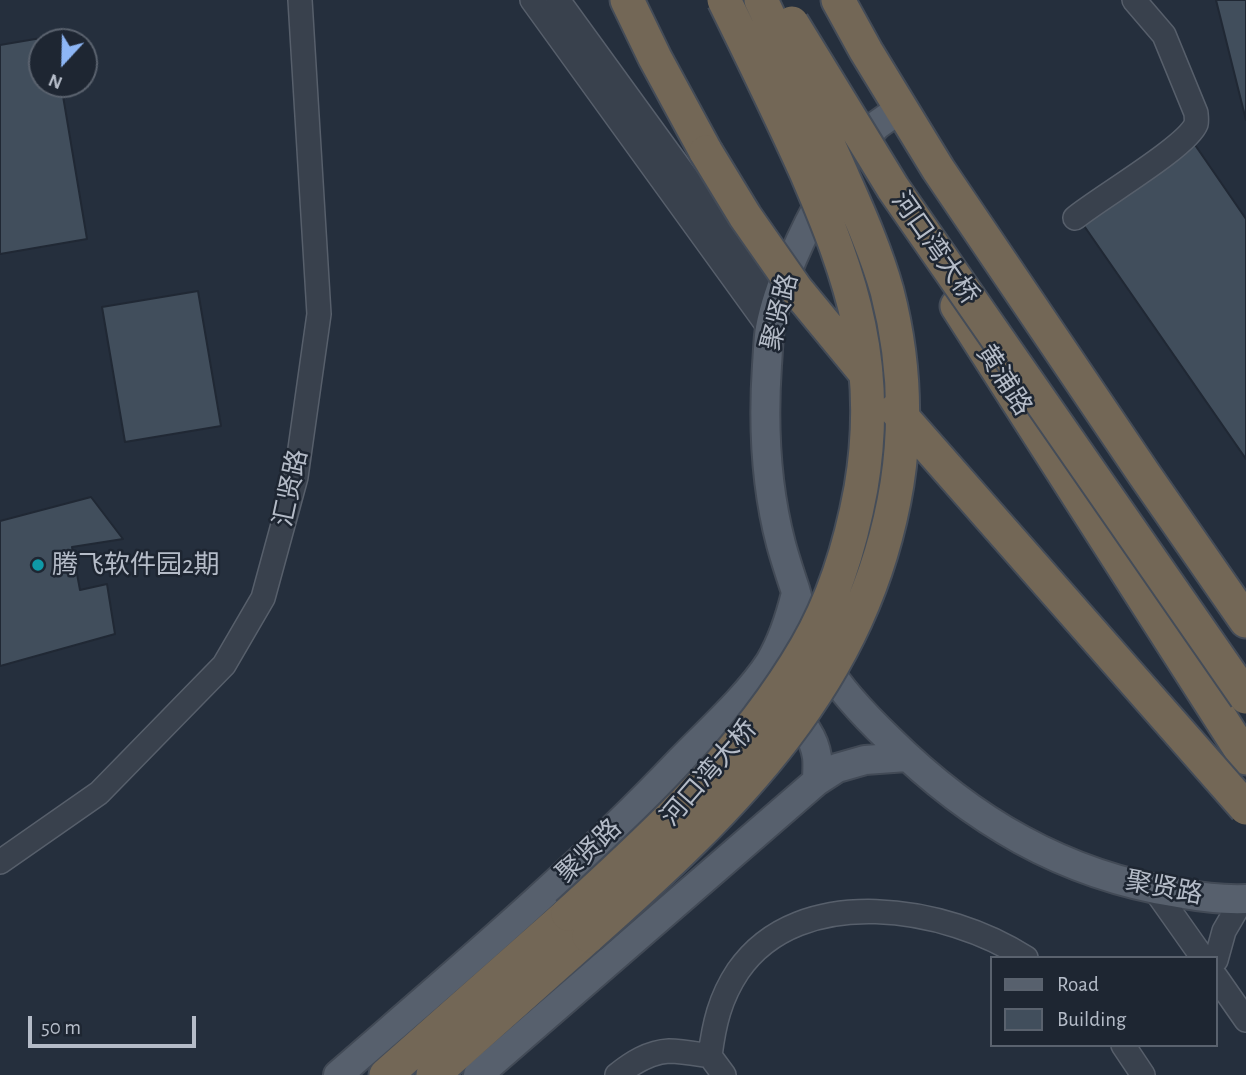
<!DOCTYPE html>
<html>
<head>
<meta charset="utf-8">
<style>
	body { margin:0 }
	#map { position:relative; width:1246px; height:1075px; overflow:hidden; background:#252f3d; font-family:"Alegreya Sans",sans-serif }
	canvas { display:block }
	.legend { position:absolute; left:990px; top:956px; width:228px; height:91px; box-sizing:border-box; background:#1e2632; border:2px solid #5a626e; margin:0; padding:9px 12px; list-style:none; font-size:21px; color:#b5bcc8 }
	.legend li { display:flex; align-items:center; gap:14px; height:35px }
	.legend b { width:35px; border:2px solid #5a626e }
	.north { position:absolute; left:28px; top:28px; width:70px; height:70px; box-sizing:border-box; background:#1e2632; border:2px solid #5a626e; border-radius:50%; rotate:202deg; font-size:19px; font-weight:700; line-height:28px; text-align:center; color:#b5bcc8 }
	.north::after { content:''; display:block; margin:auto; width:24px; height:32px; background:#8db6f5; clip-path:polygon(50% 0,100% 100%,50% 72%,0 100%) }
	.scale { position:absolute; left:28px; top:1016px; width:168px; height:32px; box-sizing:border-box; border:4px solid #b5bcc8; border-top:0; padding-left:9px; font-size:21px; line-height:24px; white-space:nowrap; color:#b5bcc8; -webkit-text-stroke:5px #1e2632; paint-order:stroke }
</style>
</head>
<body>
<div id="map">
<canvas width="1246" height="1075"></canvas>
<ul class="legend">
<li><b style="height:9px;background:#57606d"></b>Road</li>
<li><b style="height:19px;background:#414e5c"></b>Building</li>
</ul>
<div class="north">N</div>
<div class="scale">50 m</div>
</div>
<script>
const g = document.querySelector('canvas').getContext('2d');
g.lineJoin = 'round';
function fillPath(path, color) { g.fillStyle = color; g.fill(path, 'evenodd'); }
function strokePath(path, color, width, dash) { g.strokeStyle = color; g.lineWidth = width; g.lineCap = dash ? 'butt' : 'round'; g.setLineDash(dash || []); g.stroke(path); }
function label(font, color, halo, rows, align = 'center') {
  g.font = font + ' "Alegreya Sans","Noto Sans SC",sans-serif'; g.lineWidth = 5; g.setLineDash([]); g.textBaseline = 'middle'; g.strokeStyle = halo; g.fillStyle = color; for (const [text, x, y, turn = 0] of rows) {
    g.save(); g.translate(x, y); g.rotate((+turn || 0) * Math.PI / 180); g.textAlign = isNaN(turn) ? turn : align; if (halo) g.strokeText(text, 0, 0); g.fillText(text, 0, 0); g.restore();
  }
}
const building = new Path2D(`
	M1216,0H1246V120Z
	M53,36L54,42H42V84H61L87,239L0,254V45Z
	M1193,142L1246,219V459L1080,220Z
	M198,291L221,426L125,442L102,307Z
	M91,497L123,539L72,547L80,590L107,584L115,634L0,666V521Z`);
fillPath(building, '#414e5c');
strokePath(building, '#202834', 2);
const minor = new Path2D(`
	M532,0L770,329
	M558,0L777,302
	M1075,218C1099,198 1187,147 1196,124C1197,120 1196,116 1196,113L1164,35L1134,0
	M0,862L99,793L224,665L263,598L296,477L319,314L300,0
	M1155,890L1203,958
	M1216,960L1224,931L1242,900
	M1216,977L1246,1020
	M1123,1045L1143,1075
	M617,1075C632,1063 649,1052 669,1051C682,1051 697,1054 710,1056
	M724,1075L710,1056C714,1024 720,998 738,971C800,881 948,907 1026,958`);
const major = new Path2D(`
	M850,155L877,125L901,108
	M826,192C804,229 778,286 770,328C768,340 768,353 767,365C763,424 766,487 781,544C785,559 790,574 795,589C802,615 810,640 824,663C841,691 865,716 889,739C971,820 1063,875 1178,893C1200,897 1223,900 1246,899
	M783,705C799,718 814,736 817,757C818,765 817,773 817,781
	M338,1075C455,973 574,873 681,760C709,731 748,696 770,662C783,640 790,618 796,593
	M478,1075L817,781L837,768L865,760L907,757`);
const highway = new Path2D(`
	M627,0L655,58L706,152
	M838,0L866,51L938,169L1144,474L1246,621
	M957,306L1246,758
	M386,1075L568,914
	M433,1075L589,936`);
strokePath(minor, '#575f6b', 26);
strokePath(major, '#424a56', 32);
strokePath(highway, '#444c58', 37);
strokePath(minor, '#39414d', 23);
strokePath(major, '#57606d', 28);
strokePath(highway, '#736756', 33);
const highwayBridge = new Path2D(`
	M792,23L893,188L1246,697
	M706,152L745,216L796,289L866,374
	M896,410L1246,808
	M568,914C657,833 745,752 806,647C834,599 851,543 861,488C870,435 870,379 859,326C848,272 827,221 806,172C780,114 752,57 724,0
	M589,936C733,808 865,683 897,484C907,420 903,353 887,291C875,248 856,207 838,166C813,110 787,55 761,0`);
strokePath(highwayBridge, '#444c58', 37, []);
strokePath(highwayBridge, '#736756', 33);
for (const [x, y, r, color] of [
	[38,565,7,"#0f9aa8"]
]) { const dot = new Path2D(); dot.arc(x, y, r, 0, 2 * Math.PI); g.fillStyle = color; g.fill(dot); strokePath(dot, '#1e2632', 2.5); }
label('26px', '#b5bcc8', '#1e2632', [
	["河口湾大桥",935,248,55],
	["聚贤路",780,312,-76],
	["黄浦路",1004,380,57],
	["汇贤路",291,488,-78],
	["河口湾大桥",709,773,-49],
	["聚贤路",589,851,-44],
	["聚贤路",1164,888,11]
]);
label('26px', '#b5bcc8', '#1e2632', [
	["腾飞软件园2期",52,565]
], 'left');
</script>
</body>
</html>
